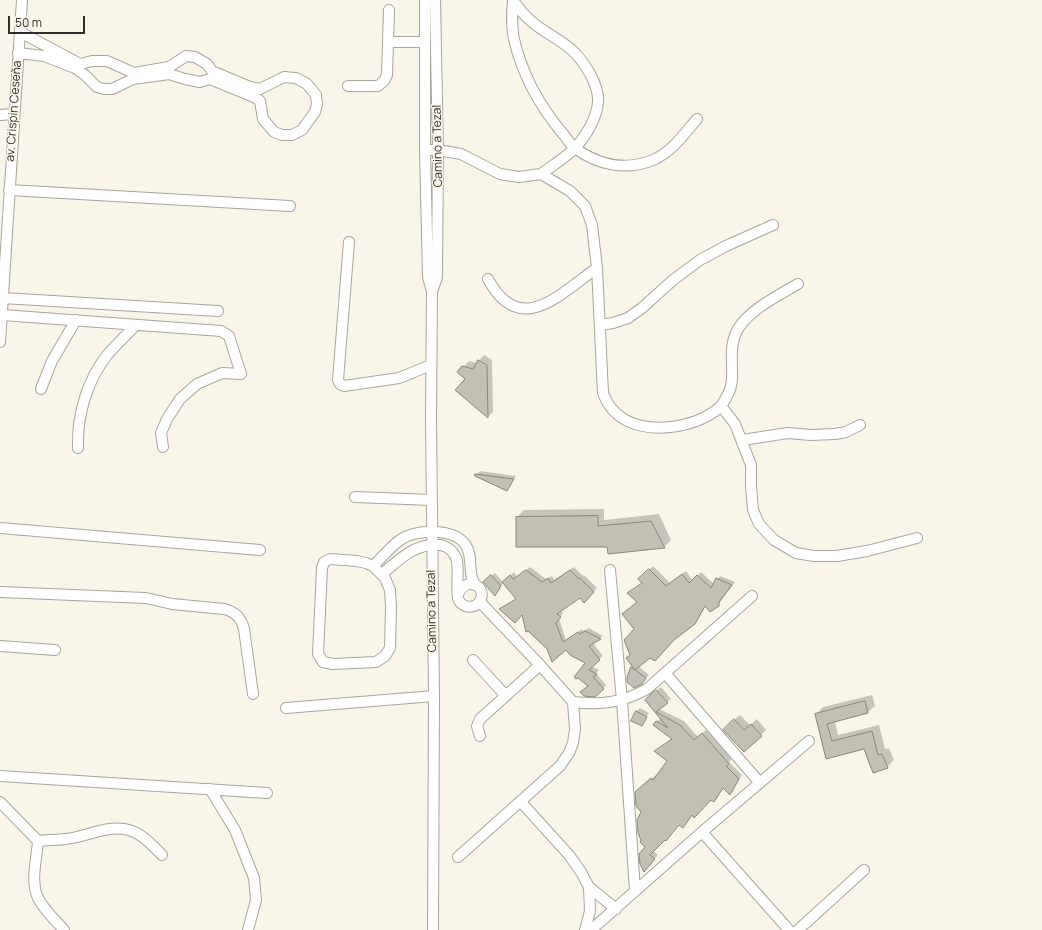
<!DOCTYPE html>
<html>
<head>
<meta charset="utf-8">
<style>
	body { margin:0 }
	#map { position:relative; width:1042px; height:930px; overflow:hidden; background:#f9f6e9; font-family:Manrope,sans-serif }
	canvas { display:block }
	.scale { position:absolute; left:8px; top:16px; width:77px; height:18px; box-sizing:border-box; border:2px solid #302f2a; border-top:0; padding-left:5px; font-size:12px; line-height:14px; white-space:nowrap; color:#302f2a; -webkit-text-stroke:3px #f9f6e9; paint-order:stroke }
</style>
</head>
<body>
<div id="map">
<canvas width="1042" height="930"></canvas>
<div class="scale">50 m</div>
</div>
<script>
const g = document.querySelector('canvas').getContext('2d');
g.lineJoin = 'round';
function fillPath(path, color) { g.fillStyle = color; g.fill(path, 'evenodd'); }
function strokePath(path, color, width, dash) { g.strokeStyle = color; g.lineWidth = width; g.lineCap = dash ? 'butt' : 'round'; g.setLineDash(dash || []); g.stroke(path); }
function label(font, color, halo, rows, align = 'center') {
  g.font = font + ' Manrope,sans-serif'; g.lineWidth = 3; g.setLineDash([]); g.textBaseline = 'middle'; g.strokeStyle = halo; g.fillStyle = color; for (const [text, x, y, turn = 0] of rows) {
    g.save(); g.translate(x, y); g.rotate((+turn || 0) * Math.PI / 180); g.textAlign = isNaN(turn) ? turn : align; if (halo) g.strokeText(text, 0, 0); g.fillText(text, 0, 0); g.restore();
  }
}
fillPath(new Path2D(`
	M484,355L492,360L493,412L488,417L466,378L463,367L469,361L477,363Z
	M480,471L516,476L506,490L476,475Z
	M604,509V520L659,514L671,540L664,547L608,546L517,517L524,510Z
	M653,566L670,583L686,571L693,581L701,572L714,584L720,576L735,582L718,605H706L698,619L694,623L638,666L649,675L641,683L628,679L634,666L631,655L638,602L629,593L643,583L640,579Z
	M530,567L546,579L552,576L554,580L574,567L583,576L584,575L597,588L584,601L580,597L560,611L563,613L559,619L566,640L582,629L583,631L589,628L603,636L593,643L603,656L591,666L599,670L596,673L606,685L603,689L589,685L587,662L566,648H548L523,613L500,609L517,598L504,582L495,595L488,579L495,573L503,582L514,572L517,577Z
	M661,687L671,699L659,709L684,721L698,737L706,730L732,759L729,762L742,775L730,793L724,787L714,801L711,799L679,824L653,851L658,855L647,867V847L640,789L656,775L657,776L668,761L656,751L672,738L656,722L661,718L646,700Z
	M872,695L875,706L868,712L835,721L838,735L879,725L885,749L889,748L894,760L887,767L865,748L827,758L816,714L823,707Z
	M640,708L649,713L641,725L636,712Z
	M740,715L750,725L757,719L766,730L744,751L729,724Z`), '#0003');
const building = new Path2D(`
	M478,360L487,365L488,418L455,390L465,379L457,372L462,366L473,369Z
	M475,474L514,479L507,491L475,476Z
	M598,516V526L651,521L665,548L608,554L607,547H516V517Z
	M649,569L666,586L682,574L689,583L697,575L711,588L716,578L732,585L719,602V606L710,612L705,606L695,624L674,640L655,661L650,658L635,670L626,658L630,655L624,640L634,629L622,614L637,602L627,593L642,583L638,579Z
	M526,570L542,582L548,578L551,583L570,570L579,579L580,578L594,592L584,603L580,598L557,614L561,617L556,623L563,642L578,632L580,634L585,631L601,639L589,646L600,660L589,670L597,674L593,677L604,689L595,697L584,696L580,692L588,686L578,678L576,679L574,677L585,663L570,655L566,650L552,662L547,649L528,631L526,632L522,615L515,623L499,609L516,599L502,582L510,575L513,579Z
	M491,575L501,586L495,596L483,582Z
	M631,667L646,678L642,684L634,688L627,682V678Z
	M656,690L668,703L656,712L680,725L694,740L702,733L729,764L726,766L739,779L730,795L723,788L714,802L711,800L694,818L692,815L683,828L679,825L666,841L665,840L650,855L655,859L644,872L640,864L639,854L645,847L640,842L641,840L638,833L637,820L641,812L636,806L635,792L651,778L653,780L667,761L654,751L672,739L653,725L656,721L668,728L645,700Z
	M865,701L868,713L827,724L832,741L872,731L878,755L882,754L888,768L873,773L864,749L826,759L815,714Z
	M636,711L647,717L642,726L631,721Z
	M734,719L744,730L751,724L762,736L744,752L723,730Z`);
fillPath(building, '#c2c0b3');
strokePath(building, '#88857a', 1);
const minor = new Path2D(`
	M425,0V150L428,277L432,292L431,419L434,696L433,930
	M513,0C512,13 511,26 514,39C522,74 541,108 564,135C568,140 571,146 576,149C599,165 626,171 653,160C672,152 685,133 697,119
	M513,0C518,8 524,15 531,21C544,33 563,40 575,53C586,65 599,85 598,102C597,118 586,136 575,148C565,158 552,166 541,174
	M388,42H424
	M18,53L44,56L75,68L85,75L97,87L104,89H112L133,79L169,74L185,79L200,82L210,79L256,98L260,101L263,119L274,132L282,135H292L302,130L315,112L317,104L316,95L307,84L296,78L284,77L260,89L250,87L212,71L207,64L195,57L186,56L169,67L134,73L107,61H92L80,64L20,32
	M348,86H378L384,81L387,75L389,10
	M0,115L14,114
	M425,150H438L461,154L500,174L519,177L541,174L570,191L585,206L592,225L597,268L603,393C606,401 609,407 616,413C641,437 696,429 720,407C723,404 726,398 728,394C738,376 725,351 738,329C749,310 779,295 798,284
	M9,190L290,206
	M349,242L338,380L340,384L344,386L399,378L431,365
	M488,279C520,339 561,293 597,268
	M432,292L437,277L438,150L435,0
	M3,298L218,311
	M2,315L221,331L229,336L241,374L222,373L197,384L180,399L167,419L161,433L163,447
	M600,325L613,323L628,318L642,308L673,280L700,260L726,246L773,225
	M0,342L22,0
	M41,389L52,361L76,320
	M721,406L735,424L751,465V486L753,510L759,524L774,540L796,553L814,556H837L867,551L917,538
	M742,440L788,433L811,435L835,434L846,432L860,425
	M78,448C77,415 87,380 108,354C117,344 127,334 136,325
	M355,497L432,500
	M0,528L260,550
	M330,559L357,561L366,563L373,566L385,578L390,590L391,607L390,648L385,656L376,662L333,664L323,662L318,654L322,568L324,562Z
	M373,566C382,558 390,547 400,540C415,530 452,527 465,544C474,556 467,573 475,585
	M610,570L622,700L635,891
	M382,574C400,559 416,542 441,545C449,547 455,553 457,561C459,573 456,586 458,598C461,609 477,610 481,599C486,584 465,577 458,594
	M0,592L146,598L172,604L224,609C235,612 241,617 244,629L253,694
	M0,646L55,650
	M473,660L506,696
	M665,673L760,783
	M573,702C601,705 622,703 647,689L752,596
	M286,708L434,696
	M480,736L477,726L480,719L540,665
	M0,776L267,793
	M210,789L235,830L254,878L256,900L248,930
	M0,802L38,841C37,858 30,881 38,898C44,910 55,920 64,930
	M521,802L569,855L581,872L589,887L616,909
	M702,832L789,930
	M38,841C47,840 57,840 66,839C85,837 105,826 124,829C140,831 151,844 162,855
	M458,857L560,766L569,753L573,743L575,729L573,702L540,665L480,602
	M585,930L590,911L589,887
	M591,930L702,832L809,741
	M798,930L864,870`);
strokePath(minor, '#a8a69a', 12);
strokePath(minor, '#fff', 10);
label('12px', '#302f2a', '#f9f6e9', [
	["av. Crispin Ceseña",14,111,-86],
	["Camino a Tezal",438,146,-91],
	["Camino a Tezal",432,611,-91]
]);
</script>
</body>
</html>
